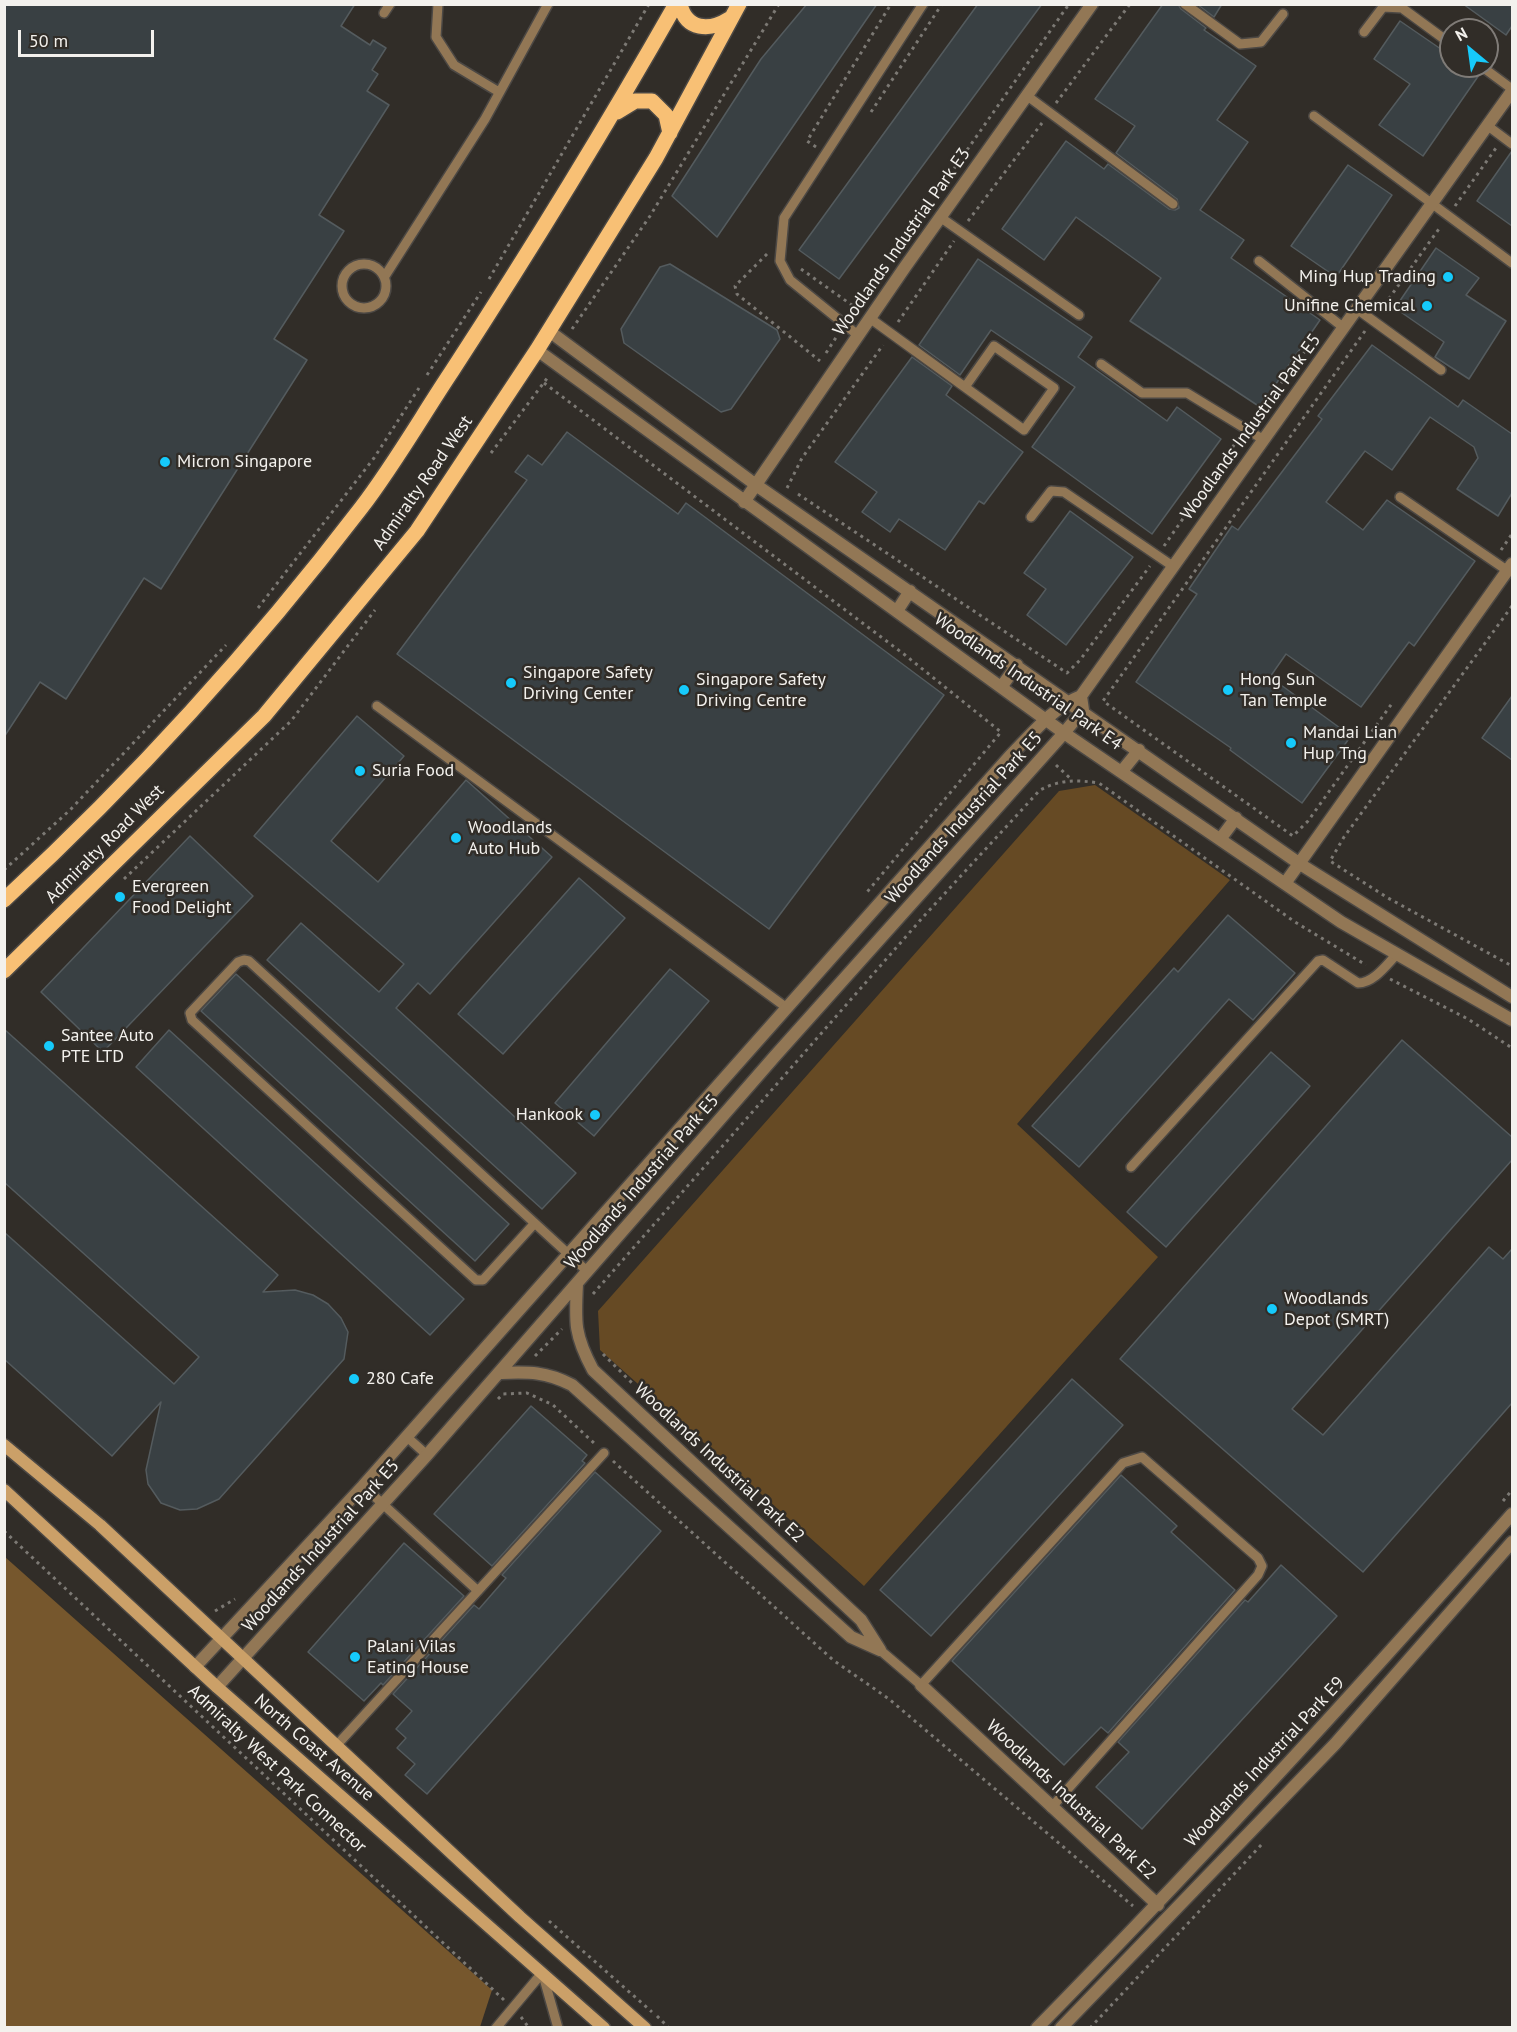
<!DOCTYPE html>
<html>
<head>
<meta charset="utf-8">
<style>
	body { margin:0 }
	#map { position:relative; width:1517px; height:2032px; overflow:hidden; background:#312d28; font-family:"PT Sans",sans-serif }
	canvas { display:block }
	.frame { position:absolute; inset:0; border:6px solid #f3f1ed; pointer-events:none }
	.north { position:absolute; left:1439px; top:18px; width:60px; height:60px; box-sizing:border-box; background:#312d28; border:2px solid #7f7b77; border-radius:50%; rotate:331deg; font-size:16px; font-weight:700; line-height:24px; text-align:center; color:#f3f1ed }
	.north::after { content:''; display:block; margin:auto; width:21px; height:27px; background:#16cafb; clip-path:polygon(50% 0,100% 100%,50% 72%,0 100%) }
	.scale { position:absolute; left:18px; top:30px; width:136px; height:27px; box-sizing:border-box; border:3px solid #f3f1ed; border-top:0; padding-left:8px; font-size:18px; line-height:21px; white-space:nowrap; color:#f3f1ed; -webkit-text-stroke:4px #312d28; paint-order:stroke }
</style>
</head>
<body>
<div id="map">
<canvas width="1517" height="2032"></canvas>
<div class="frame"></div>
<div class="north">N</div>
<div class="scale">50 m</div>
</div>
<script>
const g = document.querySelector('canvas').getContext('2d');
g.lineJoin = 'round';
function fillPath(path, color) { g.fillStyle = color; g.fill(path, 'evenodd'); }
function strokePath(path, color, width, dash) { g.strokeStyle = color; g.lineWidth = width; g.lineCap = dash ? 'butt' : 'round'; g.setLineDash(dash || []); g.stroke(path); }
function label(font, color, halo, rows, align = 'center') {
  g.font = font + ' "PT Sans",sans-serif'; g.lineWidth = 5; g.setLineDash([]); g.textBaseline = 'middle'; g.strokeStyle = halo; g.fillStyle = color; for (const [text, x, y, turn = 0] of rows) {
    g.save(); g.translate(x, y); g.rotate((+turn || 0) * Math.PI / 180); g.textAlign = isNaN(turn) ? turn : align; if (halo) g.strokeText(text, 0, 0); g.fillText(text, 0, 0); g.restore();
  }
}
fillPath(new Path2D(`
	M1095,785L1230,880L1017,1124L1158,1257L864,1586L600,1350L598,1311L1059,791Z`), '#664a24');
fillPath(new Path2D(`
	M5,1557L492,1990L480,2027H5Z`), '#76572d');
const building = new Path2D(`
	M4,4H355L341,26L370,45L373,40L386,48L372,70L378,74L367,91L389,105L319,215L344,231L274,339L307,360L161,589L144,578L66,699L40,682L4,737Z
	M807,4H877L717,237L672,196L761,59Z
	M978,4H1042L839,279L799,250Z
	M1163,4H1178L1181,9L1206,28L1204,30L1256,66L1217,120L1248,142L1200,210L1244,240L1231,258L1320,320L1260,407L1130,321L1161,278L1076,217L1044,260L1002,229L1066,141L1104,169L1108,164L1169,209L1175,210L1179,208L1177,199L1116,153L1135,126L1095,99Z
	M1197,4H1222L1214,17Z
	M1463,4H1512V26L1506,35Z
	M1400,21L1451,56V66H1466L1479,75L1423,156L1379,125L1410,84L1374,59Z
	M1512,151V226L1477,201Z
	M1348,165L1392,195L1336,277L1291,246Z
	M1436,248L1479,278L1466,295L1506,321L1469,379L1435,357L1444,342L1395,308Z
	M978,259L1092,337L1078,357L1167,421L1177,407L1221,439L1152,534L1032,447L1075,387L991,330L960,375L919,345Z
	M670,264L777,330L780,339L731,409L721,412L624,343L621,329L660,267Z
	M1372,345L1458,407L1463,400L1512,434V493L1498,516L1457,489L1478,458L1474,447L1430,417L1392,470L1365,451L1326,502L1363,530L1387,500L1475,561L1414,646L1409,642L1361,707L1286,654L1270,677L1351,736L1302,803L1230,750L1231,748L1136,682L1197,594L1189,589L1232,526L1238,530L1322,419L1318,416Z
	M912,357L952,386L946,395L1023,452L984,504L979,501L945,550L899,519L890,532L862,512L877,492L835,462Z
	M567,432L678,514L686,503L944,695L769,929L397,654L527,480L515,472L528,455L542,465Z
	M1070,511L1133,557L1066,645L1027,615L1046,589L1024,573Z
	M1512,696V760L1482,738Z
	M357,716L404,756L331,841L378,882L466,780L552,857L430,994L418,983L396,1008L576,1173L542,1209L267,960L301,923L379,992L404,964L254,836Z
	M190,836L253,896L103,1052L41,992Z
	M579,878L625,918L503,1054L458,1014Z
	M1228,915L1295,973L1253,1020L1229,999L1079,1167L1032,1126L1174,968L1178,972Z
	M670,969L709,1001L594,1136L555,1103Z
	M236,974L509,1224L475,1261L201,1011Z
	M4,1029L278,1275L263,1292L295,1290L313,1295L328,1304L341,1318L348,1332L344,1359L219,1499L197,1509L180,1510L161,1503L148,1484L146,1470L161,1402L112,1456L4,1359V1232L174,1384L199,1357L4,1182Z
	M169,1030L464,1299L430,1335L136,1067Z
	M1402,1040L1512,1137V1160L1292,1409L1323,1435L1489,1247L1503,1259L1512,1249V1403L1363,1572L1120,1359Z
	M1271,1052L1310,1086L1166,1247L1127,1212Z
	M1072,1379L1123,1425L931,1636L880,1590Z
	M531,1406L587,1455L582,1461L585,1463L492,1566L434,1514Z
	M595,1472L661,1531L427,1794L405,1775L415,1764L397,1748L406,1738L396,1729L412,1711L393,1694L474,1605L479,1609L506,1578L502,1575Z
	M1121,1475L1177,1526L1171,1532L1235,1590L1108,1733L1101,1727L1064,1765L952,1661Z
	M404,1543L464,1596L383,1685L381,1683L364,1701L308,1652Z
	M1281,1565L1337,1616L1142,1829L1096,1787L1129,1752L1118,1742L1245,1600L1248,1602Z`);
fillPath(building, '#394043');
strokePath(building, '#545b5e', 1.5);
const lane = new Path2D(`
	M438,4L436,37L454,65L499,92
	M1185,4L1240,44L1261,42L1283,14
	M384,13L390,4
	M1364,32L1383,7L1402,8L1451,44
	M1481,66L1512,89
	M1026,95L1173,204
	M1314,116L1512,263
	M1488,126L1512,144
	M940,217L1079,315
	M1259,261L1344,328
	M342 286a22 22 0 1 1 44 0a22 22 0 1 1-44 0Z
	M385,276L485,119L548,4
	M1357,309L1441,370
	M871,319L1024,430L1054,388L994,346L965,387
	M859,336L790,280L780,261L784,218L923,4
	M1101,364L1142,393H1187L1264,440
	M1400,497L1508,571
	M1031,517L1051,491L1064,492L1174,567
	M377,706L787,1008
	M1131,1167L1318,961L1323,960L1358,983C1374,983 1387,964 1397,954
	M534,1224L483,1280H476L192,1020L190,1013L238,962L244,960L249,961L588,1272
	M407,1437L427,1455
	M363,1486L478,1591
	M880,1650L921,1685L1123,1463L1142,1457L1258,1558L1262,1566L1258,1575L1051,1808
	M336,1746L604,1453
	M543,1975L558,2028
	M496,2028L542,1973`);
const street = new Path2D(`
	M549,331L756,485L1300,864L1512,997
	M537,350L1064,733L1341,922L1512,1020
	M744,502L905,267L1092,4
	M897,611L910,591
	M1002,686L1017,665
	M1122,771L1139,750
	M1221,838L1236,818
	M1286,882L1512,564
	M499,1373C528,1372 545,1371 572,1385L851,1637L880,1650L861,1620L593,1370C574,1335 575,1322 577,1284
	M195,1667L363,1486L1010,756C1032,734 1053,707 1081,696L1512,91
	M921,1685L1158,1905
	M217,1687L427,1455L775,1056L1064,733L1083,710L1081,696
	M1037,2028C1201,1861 1358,1689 1512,1514
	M1061,2028L1335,1744L1512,1542`);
const secondary = new Path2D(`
	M4,1445L100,1525L520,1917L645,2028
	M4,1490L217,1687L604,2028`);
const primary = new Path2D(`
	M680,4C686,31 710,31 729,19
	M617,112L635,101H652L666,115L670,133
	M4,900C134,780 254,648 361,508C394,465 422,416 452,371C530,251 605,129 676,4
	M4,971L264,716L417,531L537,350L656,158L739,4`);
strokePath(lane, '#4c4844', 12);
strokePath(street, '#4c4844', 15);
strokePath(secondary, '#4c4844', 15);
strokePath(primary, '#4c4844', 18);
strokePath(new Path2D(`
	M1056,103L1130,4
	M871,112L942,4
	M816,147L807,141L891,4
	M937,193L1069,4
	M1455,206L1496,148
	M968,221L1042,123
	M767,254L735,286L737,294L820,361
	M801,269L856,308
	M489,279L649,4
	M1380,311L1441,226
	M853,313L871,286
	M898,322L954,241
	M572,329L650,216L779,4
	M1365,331L1103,701L1293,836L1308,821L1393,702
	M826,353L837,336
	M427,375L481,292
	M544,383L905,655L1001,732L867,892
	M1254,419L1315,338
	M491,453L548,377
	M787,488L802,458L883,345
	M798,494L1067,673L1080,660L1150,566
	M1164,546L1239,438
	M1501,550L1512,534
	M1512,606L1344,837L1330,861L1388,898L1512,966
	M258,608L374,458L419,388
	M1056,765L1071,779
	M4,870L70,810L226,645
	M124,879L291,721L375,610
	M1390,979L1468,1019L1512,1048
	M593,1294L924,916L1040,790C1061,779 1077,780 1099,783L1295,922L1366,965
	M603,1354L634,1385
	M535,1356L562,1329
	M498,1399L503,1394L527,1393L553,1405L595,1444
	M613,1461L833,1660L889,1699L1133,1906
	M1503,1501L1512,1490
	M4,1531L504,2000
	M215,1611L235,1599
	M549,1921L652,2012
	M657,2016L669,2028
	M521,2017L529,2028
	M1090,2028L1263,1843`), '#7c7974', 3, [3, 4.5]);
strokePath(lane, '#927755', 9);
strokePath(street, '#927755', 12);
strokePath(secondary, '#cba068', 12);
strokePath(primary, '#f8c075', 15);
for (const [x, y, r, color] of [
	[1448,277,6,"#16cafb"],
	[1427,306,6,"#16cafb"],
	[165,462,6,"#16cafb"],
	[511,683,6,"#16cafb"],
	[684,690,6,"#16cafb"],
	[1228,690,6,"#16cafb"],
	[1291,743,6,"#16cafb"],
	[360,771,6,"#16cafb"],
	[456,838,6,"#16cafb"],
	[120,897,6,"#16cafb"],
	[49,1046,6,"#16cafb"],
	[595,1115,6,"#16cafb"],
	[1272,1309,6,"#16cafb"],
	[354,1379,6,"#16cafb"],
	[355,1657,6,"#16cafb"]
]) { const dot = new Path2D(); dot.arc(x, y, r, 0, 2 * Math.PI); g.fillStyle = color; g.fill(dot); strokePath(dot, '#312d28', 2); }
label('18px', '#f3f1ed', '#312d28', [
	["Woodlands Industrial Park E3",902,242,-55],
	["Woodlands Industrial Park E5",1251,427,-54],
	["Admiralty Road West",423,483,-55],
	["Woodlands Industrial Park E4",1028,682,35],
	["Woodlands Industrial Park E5",964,818,-48],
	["Admiralty Road West",105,844,-45],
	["Woodlands Industrial Park E5",642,1182,-49],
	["Woodlands Industrial Park E2",719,1463,43],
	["Woodlands Industrial Park E5",321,1546,-48],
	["North Coast Avenue",314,1748,41],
	["Woodlands Industrial Park E9",1265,1762,-47],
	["Admiralty West Park Connector",277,1769,43],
	["Woodlands Industrial Park E2",1071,1800,43]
]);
label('18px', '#f3f1ed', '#312d28', [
	["Ming Hup Trading",1436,277,"right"],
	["Unifine Chemical",1415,306,"right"],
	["Micron Singapore",177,462],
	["Singapore Safety",523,673],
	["Driving Center",523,694],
	["Singapore Safety",696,680],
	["Driving Centre",696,701],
	["Hong Sun",1240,680],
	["Tan Temple",1240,701],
	["Mandai Lian",1303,733],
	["Hup Tng",1303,754],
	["Suria Food",372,771],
	["Woodlands",468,828],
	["Auto Hub",468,849],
	["Evergreen",132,887],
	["Food Delight",132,908],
	["Santee Auto",61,1036],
	["PTE LTD",61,1057],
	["Hankook",583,1115,"right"],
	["Woodlands",1284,1299],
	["Depot (SMRT)",1284,1320],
	["280 Cafe",366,1379],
	["Palani Vilas",367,1647],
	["Eating House",367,1668]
], 'left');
</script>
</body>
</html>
